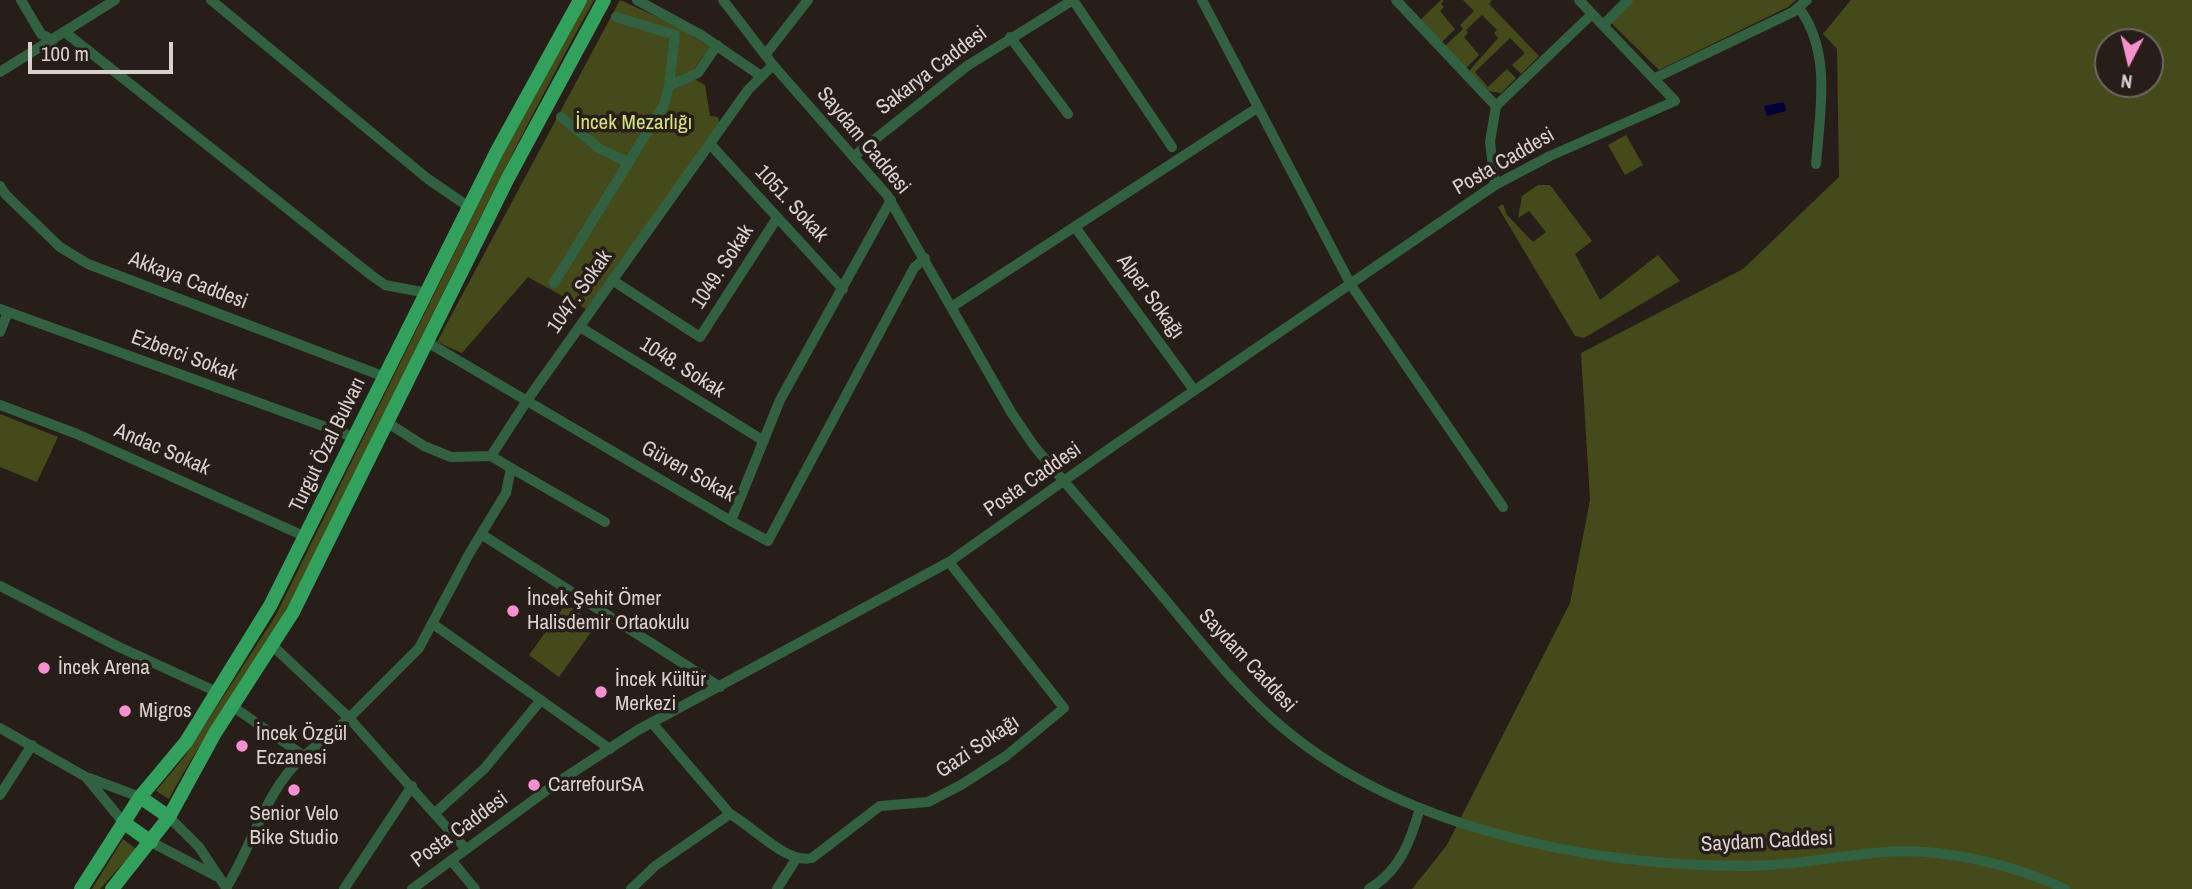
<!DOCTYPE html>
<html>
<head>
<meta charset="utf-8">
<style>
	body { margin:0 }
	#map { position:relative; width:2192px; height:889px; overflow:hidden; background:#281e19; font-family:"Archivo Narrow",sans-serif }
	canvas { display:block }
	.north { position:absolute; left:2094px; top:28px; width:70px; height:70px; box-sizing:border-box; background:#281e19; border:2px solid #6e6661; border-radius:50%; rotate:187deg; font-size:19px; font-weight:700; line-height:28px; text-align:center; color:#d8d1cd }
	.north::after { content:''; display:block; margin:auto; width:24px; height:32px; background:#f690d0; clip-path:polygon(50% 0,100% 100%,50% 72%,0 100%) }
	.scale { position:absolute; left:28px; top:42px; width:145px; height:32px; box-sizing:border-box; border:4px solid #d8d1cd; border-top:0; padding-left:9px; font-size:21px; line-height:24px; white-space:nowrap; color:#d8d1cd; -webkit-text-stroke:5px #281e19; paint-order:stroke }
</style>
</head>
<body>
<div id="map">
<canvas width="2192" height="889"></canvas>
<div class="north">N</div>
<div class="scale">100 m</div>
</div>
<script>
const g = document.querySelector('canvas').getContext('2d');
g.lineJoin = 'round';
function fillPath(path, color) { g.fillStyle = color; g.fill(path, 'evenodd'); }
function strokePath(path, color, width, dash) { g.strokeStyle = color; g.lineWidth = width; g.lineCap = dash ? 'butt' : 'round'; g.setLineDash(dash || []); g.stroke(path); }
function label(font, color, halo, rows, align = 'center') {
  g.font = font + ' "Archivo Narrow",sans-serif'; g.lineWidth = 7; g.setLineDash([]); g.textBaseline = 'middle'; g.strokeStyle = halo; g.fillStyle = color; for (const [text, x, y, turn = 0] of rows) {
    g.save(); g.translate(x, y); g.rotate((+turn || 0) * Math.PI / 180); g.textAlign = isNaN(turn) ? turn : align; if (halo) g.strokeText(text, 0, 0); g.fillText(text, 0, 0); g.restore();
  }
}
fillPath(new Path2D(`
	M587,0H594C485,197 393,401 291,601C255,670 205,730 169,799L156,791L185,756L276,615L509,142Z
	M620,0L673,24L710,47L689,76L705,85L710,116L718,117L720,125L586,309L528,277L462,353L437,342Z
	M1441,0H1444L1441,4L1444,7L1440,11L1455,29L1441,43L1419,21Z
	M1463,0H1492L1489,4L1539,56L1521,74L1512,65L1525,53L1510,38L1475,72L1488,87L1507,69L1516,78L1501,93L1489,91L1469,71L1498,38L1494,33L1497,30L1482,15L1466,30L1468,33L1464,37L1479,55L1466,68L1445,46L1463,29L1460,25L1474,11Z
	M1633,0H1796L1788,7L1659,70L1610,22Z
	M1851,0H2192V889H1412L1447,845L1570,603L1590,500L1581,353L1743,269L1839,177L1837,49L1823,34ZM2108,42H2150V84H2108Z
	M1626,135L1643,165L1625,175L1608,145Z
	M1538,185H1550L1592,241L1575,254L1600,300L1658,255L1680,281L1584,338L1575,336L1498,207L1503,204L1507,215L1533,242L1546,232L1529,211L1518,218L1522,196Z
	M0,414L58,437L37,482L0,467Z
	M566,604L596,625L559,677L529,655Z
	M123,839L136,849L100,889H92Z`), '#454a1a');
fillPath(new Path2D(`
	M1784,102L1786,111L1767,116L1764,106Z`), '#000036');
strokePath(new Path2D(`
	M21,0L41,34L53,40
	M211,0L428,179L469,207
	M637,0L701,35L761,76
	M723,0L773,65L887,195L1011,412L1034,446C1075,495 1118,543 1159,592C1196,636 1232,683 1275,721C1397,829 1589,866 1748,866C1794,866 1839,855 1885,852C1943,848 2013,864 2065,889
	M1073,0L1172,147
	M1202,0L1351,285L1503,507
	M1396,0L1496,106
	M1799,8C1832,52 1820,112 1816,164
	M1603,25L1628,0
	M66,33L371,275L385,285L427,293
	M1010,37L1068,114
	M765,55L808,0
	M0,72L115,0
	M1655,78L1793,12L1807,0
	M669,86L698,73L717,45
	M561,117L600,149L628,162
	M710,144L843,289
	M854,156L967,66L1073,0
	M1495,185L1490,142L1496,106L1592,14
	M0,186L6,195L60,247L88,264L385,377
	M1075,227L1194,390
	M612,280L700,337L777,218
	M554,283L664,105L669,86L675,35L616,17
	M953,306L1257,108
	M0,309L356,438
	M580,327L764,441
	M0,332L8,312
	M427,342L731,521L780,400L891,200
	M0,405L77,434L306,537
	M388,423L424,446L451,457L491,456L528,399L748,90L773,65
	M511,468L605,522
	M731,521L768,541L914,268L925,258
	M481,534L720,687
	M0,586L119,647L217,692
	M433,624L610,749
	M272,645L349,718L466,849
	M232,706L304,756L349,718L419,648L469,554L506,493L511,468L491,456
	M653,724L730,814
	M0,728L86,777L123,822
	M89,778L140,797
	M0,795L32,745
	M435,813L484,769L541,700
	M169,817L199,847L227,889
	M151,842L216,876
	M451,860L475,889
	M226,888C253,845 265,790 304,756
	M344,889L412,786
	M412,889L558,782L638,730L949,562L1116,444L1495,185L1550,156L1675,101L1579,0
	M631,889L655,866L730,814C754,827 786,864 812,858L880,806L928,802L961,785L1006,756L1064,708L949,562
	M777,889L796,859
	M1369,889C1400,871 1411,840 1420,808`), '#326141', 10);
strokePath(new Path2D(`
	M140,797L169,817
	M123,822L151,842
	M81,889L140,797L186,742L270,606L497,151L580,0
	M112,889L169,817L215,733L293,612L508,178L604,0`), '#33a15e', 14);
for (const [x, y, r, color] of [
	[513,611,7,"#f690d0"],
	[44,668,7,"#f690d0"],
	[601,692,7,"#f690d0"],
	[125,711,7,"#f690d0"],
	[242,746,7,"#f690d0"],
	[534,785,7,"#f690d0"],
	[294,790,7,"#f690d0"]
]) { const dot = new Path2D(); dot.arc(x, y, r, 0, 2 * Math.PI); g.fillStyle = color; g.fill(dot); strokePath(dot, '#281e19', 2.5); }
label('21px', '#d8d1cd', '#281e19', [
	["Sakarya Caddesi",932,71,-37],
	["Saydam Caddesi",863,141,50],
	["Posta Caddesi",1504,162,-30],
	["1051. Sokak",791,204,47],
	["1049. Sokak",723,267,-57],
	["Akkaya Caddesi",188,281,21],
	["1047. Sokak",580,292,-55],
	["Alper Sokağı",1150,297,54],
	["Ezberci Sokak",184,356,20],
	["1048. Sokak",682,368,32],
	["Turgut Özal Bulvarı",328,445,-64],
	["Andac Sokak",162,450,23],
	["Güven Sokak",688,472,29],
	["Posta Caddesi",1033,480,-35],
	["Saydam Caddesi",1247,661,47],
	["Gazi Sokağı",978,747,-34],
	["Posta Caddesi",460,830,-36],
	["Saydam Caddesi",1767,842,-3]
]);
label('21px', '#d6e375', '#281e19', [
	["İncek Mezarlığı",634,123]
]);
label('21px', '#d8d1cd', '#281e19', [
	["İncek Şehit Ömer",527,599],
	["Halisdemir Ortaokulu",527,623],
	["İncek Arena",58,668],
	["İncek Kültür",615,680],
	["Merkezi",615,704],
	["Migros",139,711],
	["İncek Özgül",256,734],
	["Eczanesi",256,758],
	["CarrefourSA",548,785],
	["Senior Velo",294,814,"center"],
	["Bike Studio",294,838,"center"]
], 'left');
</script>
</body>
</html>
